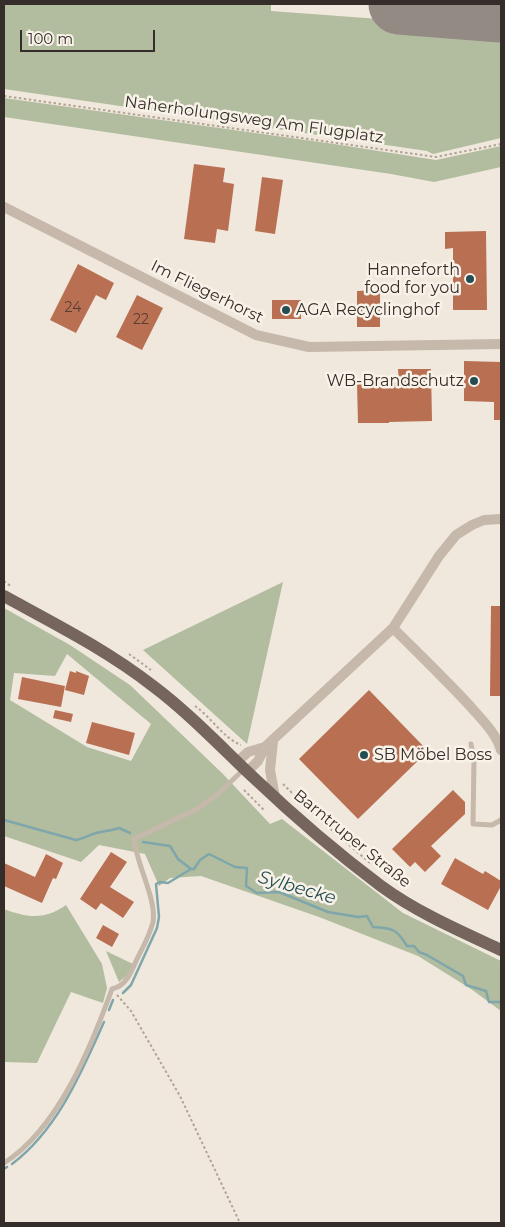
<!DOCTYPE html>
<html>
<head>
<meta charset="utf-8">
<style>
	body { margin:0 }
	#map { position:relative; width:505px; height:1227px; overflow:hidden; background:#f0e8dd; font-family:Montserrat,sans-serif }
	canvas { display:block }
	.frame { position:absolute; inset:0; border:5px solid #352d29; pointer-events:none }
	.scale { position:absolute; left:20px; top:30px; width:135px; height:22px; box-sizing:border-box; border:2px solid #352d29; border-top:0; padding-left:6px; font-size:15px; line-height:18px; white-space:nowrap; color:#352d29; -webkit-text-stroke:4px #f8f2e9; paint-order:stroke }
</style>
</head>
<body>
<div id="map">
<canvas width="505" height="1227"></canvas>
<div class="frame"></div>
<div class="scale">100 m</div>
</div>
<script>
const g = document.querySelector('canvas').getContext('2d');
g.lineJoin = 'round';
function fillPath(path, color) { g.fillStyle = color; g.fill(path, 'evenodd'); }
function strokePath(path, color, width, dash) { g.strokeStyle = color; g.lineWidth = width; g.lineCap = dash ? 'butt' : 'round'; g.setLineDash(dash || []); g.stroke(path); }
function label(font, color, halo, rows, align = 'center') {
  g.font = font + ' Montserrat,sans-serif'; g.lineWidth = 5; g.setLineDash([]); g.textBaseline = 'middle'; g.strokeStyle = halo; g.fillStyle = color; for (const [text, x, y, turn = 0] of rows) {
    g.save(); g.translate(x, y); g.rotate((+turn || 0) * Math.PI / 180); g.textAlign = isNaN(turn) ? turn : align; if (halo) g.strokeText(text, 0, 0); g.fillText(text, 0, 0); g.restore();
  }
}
fillPath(new Path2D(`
	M4,4H271V11L501,28V138L433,154L427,151L4,89Z
	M4,98L334,144L436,160L501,146V167L434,182L391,174L4,117Z
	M283,582L247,744L143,650Z
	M4,608L70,645L130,685L222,773L270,824L282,819L403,913L501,961V1011L471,989L418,956L319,917L201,876L170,878L159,886L145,854L99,845L81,862L4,836ZM67,654L151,724L131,761L87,747L10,700L14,673L55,676Z
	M66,905L102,964L107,988L103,1003L71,992L37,1063L4,1062V909C27,918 45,920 66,905Z
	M106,951L133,964L129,974L119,982Z`), '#b2bd9f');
strokePath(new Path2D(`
	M4,820L76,840C83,839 87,836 93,834C101,831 111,831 119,828L130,833
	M143,842L170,846L178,859L191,869H194L200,860L209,854L235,867L247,868L246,886L257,893L279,892L328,912L358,917L367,916L373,927C392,928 397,929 407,946H414L419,952L427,955L463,976L466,985L486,991L489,1002H501
	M123,993L131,985L157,928L159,917L156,884L160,882L168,883L191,869
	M109,1010L113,1000
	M12,1164C58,1129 81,1073 104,1022
	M4,1169L7,1167`), '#7fa6aa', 2.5);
strokePath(new Path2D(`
	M399,4L501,12`), '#928a83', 61);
fillPath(new Path2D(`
	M194,164L225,168L223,182L234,184L228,231L217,229L215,243L184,239Z
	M262,177L283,180L275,234L255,231Z
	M486,231L487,310H453V248L445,249V232Z
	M78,264L114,283L106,300L96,295L76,333L50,320Z
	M380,290V327H357V291Z
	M137,295L163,308L142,350L116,337Z
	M272,300H301V319H272Z
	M464,361L501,362V420H494V402L464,401Z
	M398,369H431L432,421L389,422V423H358L357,384L399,383Z
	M491,606H501V696H490Z
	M70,671L76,673V671L89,676L84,695L65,690Z
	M22,677L65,686L61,707L18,699Z
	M369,690L428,751L358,819L299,759Z
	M55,710L73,714L71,722L53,718Z
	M92,722L135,733L129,755L86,743Z
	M453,790L465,802V814L431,846L441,856L425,872L415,862L410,867L392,849Z
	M111,852L127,862L110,887L134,902L123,918L101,903L96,910L80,899Z
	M46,854L63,863L56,879L53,878L42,903L4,886V863L35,877Z
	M455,858L483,874L485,871L501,881V886L488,910L441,884Z
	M103,925L119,934L112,947L96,938Z`), '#b96f52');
strokePath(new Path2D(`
	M4,96L436,157L501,144
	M4,581L12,587
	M129,654L151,670
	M195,706C211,717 223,738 241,745
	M283,784L312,813L370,863
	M244,790L264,810
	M117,995L131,1011L180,1096L240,1223`), '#b2a395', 2, [2.5, 2.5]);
strokePath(new Path2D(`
	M471,744L474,759L473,824L492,825L501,820
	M4,1163C58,1129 91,1047 112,989C126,986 131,973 136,961C142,949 150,935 153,922C157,900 136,863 134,839L197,809L218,794L244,769`), '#c6b8aa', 5);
strokePath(new Path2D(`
	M4,207L256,335L309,347L501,344
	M393,628C419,654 445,679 470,706C482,720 496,733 501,750
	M273,741L270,770L275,797
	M237,762L248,752L265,747
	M247,772L258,761L265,747L393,628L439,556L456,535L472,525L484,520L501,519`), '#c6b8aa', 10);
strokePath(new Path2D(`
	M4,596C55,624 107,650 153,686C189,713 221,747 254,778C294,816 337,853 381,886C418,913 460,931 501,950`), '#75655c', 12);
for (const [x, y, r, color] of [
	[470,279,5,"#234d52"],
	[286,310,5,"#234d52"],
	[474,381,5,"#234d52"],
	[364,755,5,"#234d52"]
]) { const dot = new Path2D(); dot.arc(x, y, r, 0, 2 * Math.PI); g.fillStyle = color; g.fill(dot); strokePath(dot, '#f8f2e9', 2); }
label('14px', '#563e33', null, [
	["24",73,308],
	["22",141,320]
]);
label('16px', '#352d29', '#f8f2e9', [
	["Naherholungsweg Am Flugplatz",254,120,8],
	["Im Fliegerhorst",207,292,26],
	["Barntruper Straße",352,839,39]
]);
label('16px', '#352d29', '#f8f2e9', [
	["Hanneforth",460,270],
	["food for you",460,288],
	["AGA Recyclinghof",296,310,"left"],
	["WB-Brandschutz",464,381],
	["SB Möbel Boss",374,755,"left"]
], 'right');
label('italic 18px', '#234d52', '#f8f2e9', [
	["Sylbecke",297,888,16]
]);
</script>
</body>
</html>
